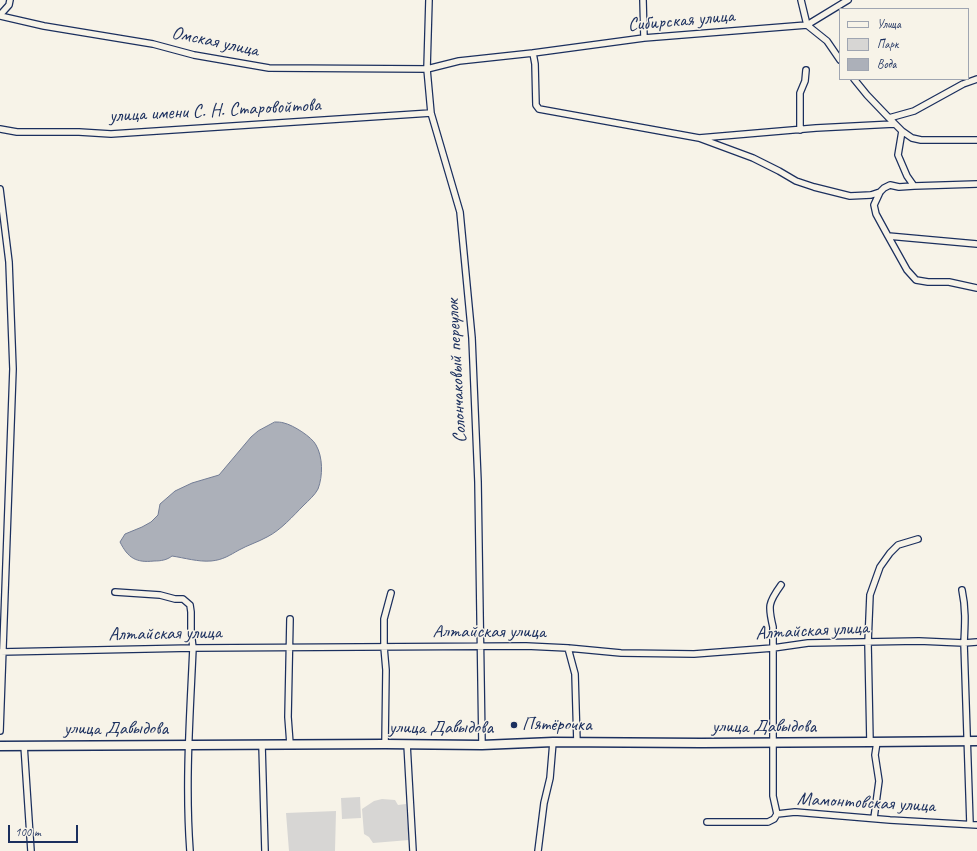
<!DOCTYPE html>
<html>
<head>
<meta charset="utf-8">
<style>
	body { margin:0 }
	#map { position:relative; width:977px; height:851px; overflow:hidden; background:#f7f3e8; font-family:Caveat,sans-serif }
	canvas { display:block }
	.legend { position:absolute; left:839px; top:8px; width:130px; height:72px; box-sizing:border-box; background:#f7f3e8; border:1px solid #9fa5b1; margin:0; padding:5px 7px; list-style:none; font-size:12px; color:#1b2f5e }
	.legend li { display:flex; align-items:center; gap:8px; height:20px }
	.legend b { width:20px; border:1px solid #9fa5b1 }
	.scale { position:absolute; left:8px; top:825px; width:70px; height:18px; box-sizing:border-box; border:2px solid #1b2f5e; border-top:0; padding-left:5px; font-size:12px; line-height:14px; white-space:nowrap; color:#1b2f5e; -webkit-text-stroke:3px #f7f3e8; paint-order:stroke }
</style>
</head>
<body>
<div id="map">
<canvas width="977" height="851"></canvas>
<ul class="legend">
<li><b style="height:5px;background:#f7f3e8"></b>Улица</li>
<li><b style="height:11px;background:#d7d6d4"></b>Парк</li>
<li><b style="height:11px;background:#acb0b9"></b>Вода</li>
</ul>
<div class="scale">100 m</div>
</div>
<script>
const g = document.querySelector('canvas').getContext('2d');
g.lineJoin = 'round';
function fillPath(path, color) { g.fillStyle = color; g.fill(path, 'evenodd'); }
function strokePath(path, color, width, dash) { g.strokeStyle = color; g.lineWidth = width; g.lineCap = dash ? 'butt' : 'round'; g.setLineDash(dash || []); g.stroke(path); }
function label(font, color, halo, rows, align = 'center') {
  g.font = font + ' Caveat,sans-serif'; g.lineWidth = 3; g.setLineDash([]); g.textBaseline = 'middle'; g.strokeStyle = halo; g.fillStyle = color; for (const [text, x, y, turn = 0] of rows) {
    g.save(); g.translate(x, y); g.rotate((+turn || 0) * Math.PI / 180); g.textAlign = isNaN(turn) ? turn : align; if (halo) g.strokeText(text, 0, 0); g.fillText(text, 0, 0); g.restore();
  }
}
fillPath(new Path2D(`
	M360,797L361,818L342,819L341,798Z
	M382,799L395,800L398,805L406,804L409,840L373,843L369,837L364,834L362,809L374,801Z
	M336,811L335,851H289L286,813Z`), '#d7d6d4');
const water = new Path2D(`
	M275,422C278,422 281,422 284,423C293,425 312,437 316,445C323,457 323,476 318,489C315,495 308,501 304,505C293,516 281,530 267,537C258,542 248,545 239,550C230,555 223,560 211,561C198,562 185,558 172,556C167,560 161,561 154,561C136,563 128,558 120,542L125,534L142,527L151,522L158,515L160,504L175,491L192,483L219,475L251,437L258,431Z`);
fillPath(water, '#acb0b9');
strokePath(water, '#727c95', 1);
const street = new Path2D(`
	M429,0L427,69L431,113L460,212L472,338L478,482L482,745
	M643,0L644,38
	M801,0L807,25L848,0
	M0,15L9,5L10,0
	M0,16L44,26L153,44L194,55L269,68L427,69L459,61L533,53L644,38L807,25L827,41L840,60
	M533,53L535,64L536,105L539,109L699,138
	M854,79L867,95L889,118L914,111L963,84L977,79
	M0,129L17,132H79L111,134L431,113
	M800,130V93L805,81L806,70
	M902,131L912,138L921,140H977
	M914,186L977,184
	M0,189L9,262L13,369L0,731
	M880,192L871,195L850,196L814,187L796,181L779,171L753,158L699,138L816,128L894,124
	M888,236L876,214L874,205L880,192L884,188L890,185L899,187L914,186L907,176L898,155L902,131L889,118
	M977,244L888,236L907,270L916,280L928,282H949L977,288
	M962,590C966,609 965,624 964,643L970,824
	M115,592L160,595L175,599H183L190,605L191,612V631L193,648C190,715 185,783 190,851
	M290,619L288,717L290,744
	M568,648L575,674L577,743
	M0,652L193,648L526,646L568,648L621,653L694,654L773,648L808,643L919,641L964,643L977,642
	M870,742L868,643L870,595L880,567L890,553L898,545L918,539
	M385,744L386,670L384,647V619L391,593
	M407,744L413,851
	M24,745L31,851
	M262,745L265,851
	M777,814L773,796V627C768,606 768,603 781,585
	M874,818L879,781L875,755L877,742
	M707,822H768L774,819L777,814L795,812L890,820L977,825
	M538,851L544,803L550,778L553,742`);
const secondary = new Path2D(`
	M0,746L385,744L482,745L553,742L701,743L870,742L977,741`);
strokePath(street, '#1b2f5e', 8);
strokePath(secondary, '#1b2f5e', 11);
strokePath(street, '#f7f3e8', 5.5);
strokePath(secondary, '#f7f3e8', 8);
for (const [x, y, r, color] of [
	[514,725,4,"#1b2f5e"]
]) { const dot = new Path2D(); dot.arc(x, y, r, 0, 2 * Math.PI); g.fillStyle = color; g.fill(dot); strokePath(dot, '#f7f3e8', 1.5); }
label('19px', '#1b2f5e', '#f7f3e8', [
	["Сибирская улица",681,21,-5],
	["Омская улица",215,42,12],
	["улица имени С. Н. Старовойтова",215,111,-3],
	["Солончаковый переулок",457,371,-93],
	["Алтайская улица",812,631,-3],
	["Алтайская улица",489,632],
	["Алтайская улица",165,634,-1],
	["улица Давыдова",764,727],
	["улица Давыдова",441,728],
	["улица Давыдова",116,729],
	["Мамонтовская улица",866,803,3]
]);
label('19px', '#1b2f5e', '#f7f3e8', [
	["Пятёрочка",522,725]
], 'left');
</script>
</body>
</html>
